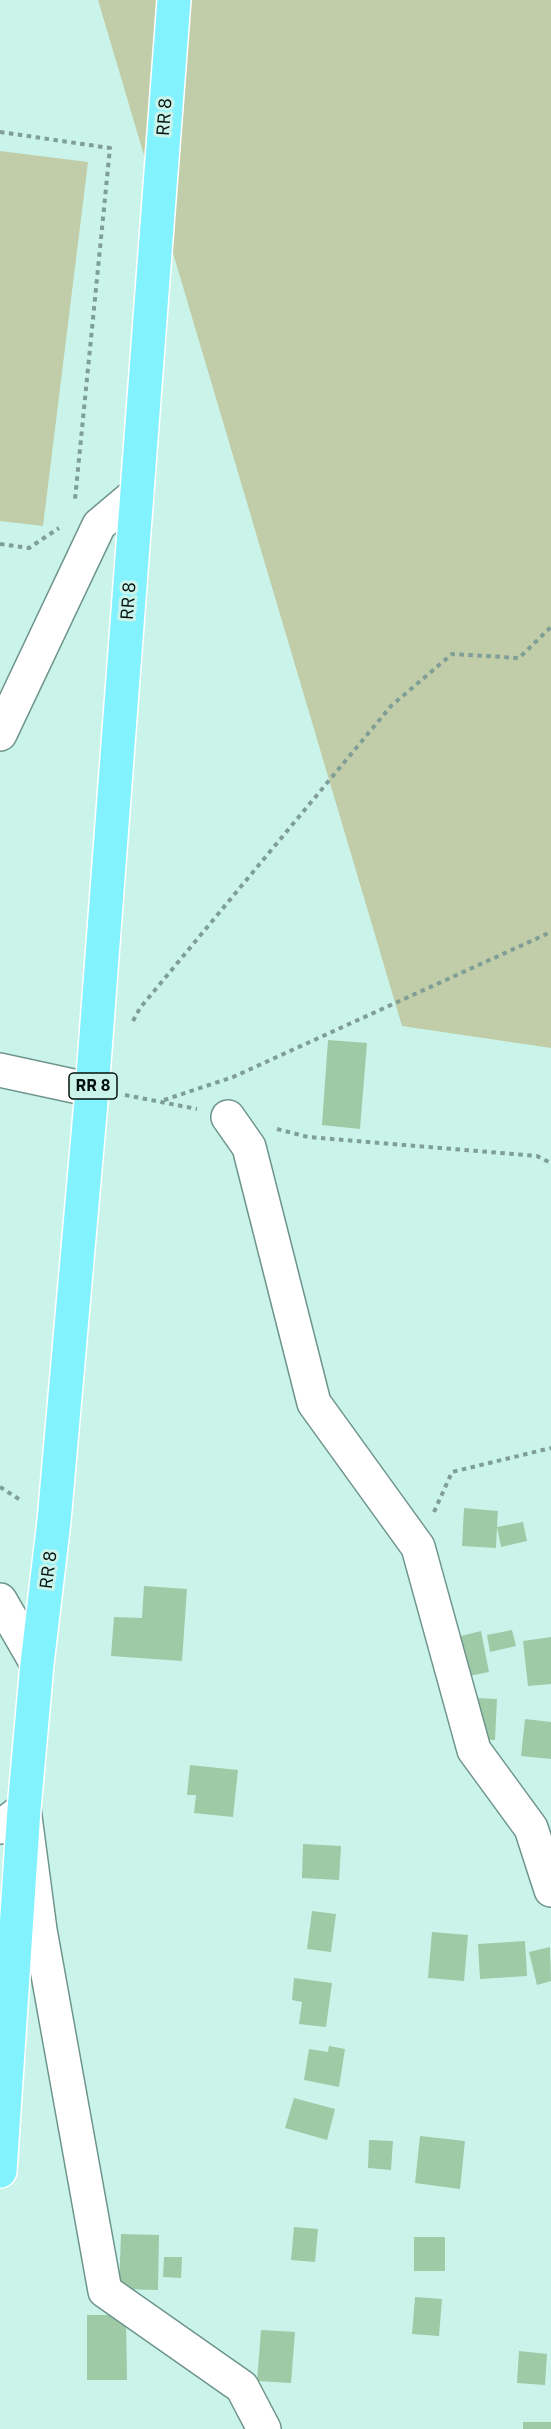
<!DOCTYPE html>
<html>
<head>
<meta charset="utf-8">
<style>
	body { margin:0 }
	canvas { display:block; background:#caf4ea }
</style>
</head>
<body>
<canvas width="551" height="2429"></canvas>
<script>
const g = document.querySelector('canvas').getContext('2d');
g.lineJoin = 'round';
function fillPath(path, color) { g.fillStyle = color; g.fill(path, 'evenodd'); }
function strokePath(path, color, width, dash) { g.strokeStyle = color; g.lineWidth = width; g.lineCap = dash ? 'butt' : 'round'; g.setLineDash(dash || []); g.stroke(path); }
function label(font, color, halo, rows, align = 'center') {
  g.font = font + ' "IBM Plex Sans",sans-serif'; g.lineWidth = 6; g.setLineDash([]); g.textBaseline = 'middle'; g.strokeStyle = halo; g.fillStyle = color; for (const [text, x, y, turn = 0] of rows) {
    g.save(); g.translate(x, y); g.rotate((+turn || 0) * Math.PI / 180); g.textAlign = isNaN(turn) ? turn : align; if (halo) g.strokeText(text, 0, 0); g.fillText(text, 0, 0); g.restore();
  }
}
fillPath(new Path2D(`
	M98,0H551V1048L402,1026Z
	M0,151L88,162L43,526L0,521Z`), '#c1cda8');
fillPath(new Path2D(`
	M328,1040L367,1043L360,1129L322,1125Z
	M464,1508L498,1511L497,1527L523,1522L527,1541L501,1547L497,1527L496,1548L462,1546Z
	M144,1586L187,1589L182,1661L111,1656L114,1617L142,1618Z
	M512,1630L516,1646L490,1652L487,1635Z
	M481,1631L489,1672L465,1677L457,1637Z
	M551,1637V1684L528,1686L523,1641Z
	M477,1698L497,1699L495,1740L474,1739Z
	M525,1719L551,1722V1759L521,1756Z
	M190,1765L238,1770L233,1817L194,1813L196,1795H187Z
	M303,1844L341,1846L339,1880L302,1878Z
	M312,1911L336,1914L331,1952L307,1949Z
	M432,1932L468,1935L464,1981L428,1978Z
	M525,1941L527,1976L480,1979L478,1944Z
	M550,1947L551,1981L537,1985L529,1952Z
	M294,1978L332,1983L326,2027L299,2024L302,2002L292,2000Z
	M329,2046L345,2049L339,2087L304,2080L309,2049L328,2052Z
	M294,2098L335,2109L327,2140L285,2128Z
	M420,2136L465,2141L460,2189L415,2183Z
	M369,2140L393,2141L391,2170L368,2168Z
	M294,2227L318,2229L315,2262L291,2260Z
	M121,2234L159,2235L158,2290L119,2289Z
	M414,2237H445V2271H414Z
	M164,2257H182L181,2278L163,2277Z
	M415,2297L442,2299L439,2336L412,2334Z
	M87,2315H126L127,2380H87Z
	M261,2330L295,2332L291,2383L257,2381Z
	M519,2351L547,2354L545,2385L517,2383Z
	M523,2422H551V2429H523Z`), '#9ecaa6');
const street = new Path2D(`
	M0,734L99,525L137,493
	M0,1070L92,1090
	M228,1117L249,1147L314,1403L418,1547L474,1750L531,1828L551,1890
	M0,1600L37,1664
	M0,1827L24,1809L40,1930L105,2291L242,2387L264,2429`);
const primary = new Path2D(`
	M0,2171L24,1809L37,1664L54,1521L92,1090L174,0`);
strokePath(street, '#6e958c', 36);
strokePath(primary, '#fff', 36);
strokePath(new Path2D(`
	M0,132L110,148L75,499
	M0,544L29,548L59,528
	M133,1021L140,1008L391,706L452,654L519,658L551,627
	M125,1095L197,1109
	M164,1100L233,1077L551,932
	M277,1129L308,1137L537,1156L551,1163
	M0,1487L22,1501
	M434,1512L452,1472L551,1448`), '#7f9e96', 4, [4.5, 4.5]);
strokePath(street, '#fff', 33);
strokePath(primary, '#82f2ff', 33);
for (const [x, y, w] of [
	[93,1086,48]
]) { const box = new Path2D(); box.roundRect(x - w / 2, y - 13, w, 26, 4.5); g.fillStyle = '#caf4ea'; g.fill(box); strokePath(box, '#03100d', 1.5); }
label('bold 16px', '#03100d', null, [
	["RR 8",93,1086]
]);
label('18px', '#03100d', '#caf4ea', [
	["RR 8",165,117,-86],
	["RR 8",129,601,-86],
	["RR 8",49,1570,-83]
]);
</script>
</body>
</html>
